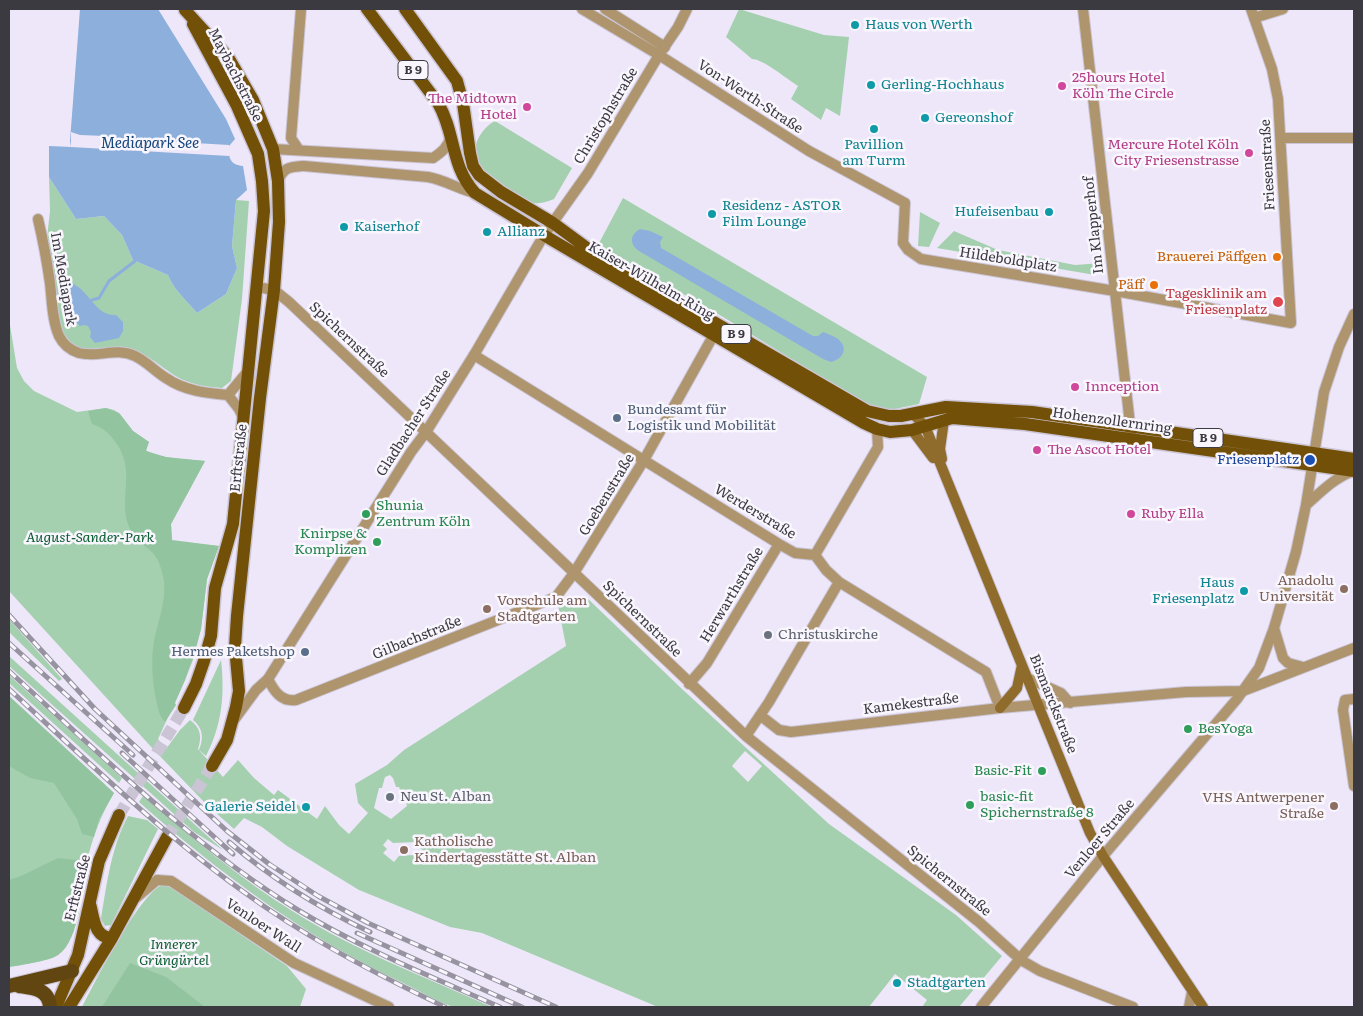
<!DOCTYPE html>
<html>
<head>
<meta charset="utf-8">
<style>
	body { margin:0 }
	#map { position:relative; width:1363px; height:1016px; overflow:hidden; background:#ede7f9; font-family:Literata,serif }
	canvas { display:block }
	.frame { position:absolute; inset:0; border:10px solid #3c3a41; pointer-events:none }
</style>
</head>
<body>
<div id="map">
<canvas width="1363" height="1016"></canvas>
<div class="frame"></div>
</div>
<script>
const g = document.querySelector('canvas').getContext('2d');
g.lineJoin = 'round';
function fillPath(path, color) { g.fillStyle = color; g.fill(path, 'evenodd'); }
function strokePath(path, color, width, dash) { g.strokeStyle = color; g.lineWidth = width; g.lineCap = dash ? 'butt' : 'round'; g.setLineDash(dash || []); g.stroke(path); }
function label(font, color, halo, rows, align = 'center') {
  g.font = font + ' Literata,serif'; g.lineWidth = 5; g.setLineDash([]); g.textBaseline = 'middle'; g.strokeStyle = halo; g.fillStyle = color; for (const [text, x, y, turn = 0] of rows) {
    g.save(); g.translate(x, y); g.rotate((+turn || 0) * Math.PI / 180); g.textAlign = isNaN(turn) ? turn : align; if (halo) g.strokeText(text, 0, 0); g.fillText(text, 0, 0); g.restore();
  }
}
fillPath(new Path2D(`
	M739,9L824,35L849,37L840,116L826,108L821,120L791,99L798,86C787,79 763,59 752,59L726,37Z
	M495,121L572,168L554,199C548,201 542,204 535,203C528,203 520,196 514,193C503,186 491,180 482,170C467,154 478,130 495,121Z
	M49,177L76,219L104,216L122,235L133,260L168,275C173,289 187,301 197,313L226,294L237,268L232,246L236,200L249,201L242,299L231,381L222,388C208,387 194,385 181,379C162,369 146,351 124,347C108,345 90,355 75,346C65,340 61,331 58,321L47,238L50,211Z
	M623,198L927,377L919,404L890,410L870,407L723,317L598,245Z
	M920,212L940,223L929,247L918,246Z
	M954,231L998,250L1075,265L1101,263L1095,275L937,248Z
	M9,319L17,368L24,381L34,391L77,412L106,408L114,410L120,414L133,431L149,442L145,450C163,460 186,459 205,461L171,524L172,541L219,546L207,579L201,629L193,660L185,680L158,739L166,749L180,730L190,720C201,728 202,737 198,749L223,777L238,760L254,778L274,795L278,790L317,819L325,806L339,825L349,834L368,813L358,803L355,784L387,765L404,750L566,646L558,605L576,597H586L682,689L829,824L956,915L1002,956L959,1007H922L927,1000L895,974L869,1007H658L482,933L450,927L359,890L287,846L262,827L244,818L234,829L206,804L154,750L9,591ZM745,751L762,766L748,782L732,766ZM390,775L393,778L396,787H399L403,798L406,800L407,806L391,819L374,808L379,788H382L385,777ZM388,839L393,843L415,842V844L425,852L419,860L413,855L399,856L394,862L383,853L387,849L383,845Z
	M9,619L62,679L59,681L9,632Z
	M9,656L223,850L194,832L9,666Z
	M221,660C225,695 222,725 206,756L199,750C204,738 203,728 193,720Z
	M9,675L122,778L119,783L9,683Z
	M9,696L114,793C101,815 93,836 87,861C81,885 81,940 58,955C49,961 20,965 9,967Z
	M143,796C191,837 240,879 294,912C356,951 425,977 492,1007C481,1007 465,1010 454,1007C439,1003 418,990 403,983C305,937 219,873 139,802Z
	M128,816L147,820L158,829L111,925L105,926L101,919C107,883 111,848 128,816Z
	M163,884L174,889L287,966L306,989L300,1007H82C97,979 137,897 163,884Z`), '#a5d0b0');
fillPath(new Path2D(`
	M106,408L119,413L133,431L149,442L146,451L166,457L205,461L171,524L172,540L219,546L207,579L201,629L195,651L185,680L175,703L176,705L165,722C158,715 157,703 155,694C152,676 151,659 154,641C158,621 166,602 164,581C162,572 160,561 153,553C145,545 135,541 130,529C116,498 139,470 113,439C107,431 101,427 92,424L88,411Z
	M9,696L114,793L99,819L94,837L82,834L77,819L54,783L30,778L9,766Z
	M58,858L87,861C82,885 80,940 58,955C49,961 20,965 9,967V880L21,876Z
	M130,963L166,977L205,1007H102Z`), '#92c59f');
fillPath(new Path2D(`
	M80,9H158L226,119L235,139L229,146C228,157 230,165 243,166L247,190L236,200L232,246L237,268L226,294L197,313C187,301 173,289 168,275L133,260L122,235L104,216L76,219L49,177V146L71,147L70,141Z
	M640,229L650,231L663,237L660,242L661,248L813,336H818L823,332C828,334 834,336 838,339C849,348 843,359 831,362L823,359L639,251C630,245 629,235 640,229Z
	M59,280C89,281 92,317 116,315L123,322V331L119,338L95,343L90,337L91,332L88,326L84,325L80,326L63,309Z`), '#8cafdc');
fillPath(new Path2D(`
	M71,132L80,135L105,136L109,138L229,145V156L71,147Z`), '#ede7f9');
strokePath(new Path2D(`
	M92,300L99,298L109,281L135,261`), '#8cafdc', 3);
strokePath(new Path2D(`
	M119,815L184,708
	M167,837L212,766`), '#cac4d4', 12, [12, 6]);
const minor = new Path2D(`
	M582,9L659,55L809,151L905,203L903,243L908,250L921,259L1115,291L1291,323L1278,99L1272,69L1251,9
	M605,9L665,47
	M1083,9L1131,433
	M1254,18L1283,9
	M1282,138H1354
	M273,149L433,158C442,152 448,147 451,136
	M299,150L291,138L301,9
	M278,181C284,167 289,167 304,166L428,177C445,180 458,189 475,193
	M38,219C43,240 47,262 50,283C52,300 52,320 59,336C63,344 70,350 79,353C98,358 116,347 135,356C146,361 156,372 166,378C185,391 206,393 228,395L239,409L244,419
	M257,287L274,290L289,302L746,736L979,922L1021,960
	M474,355L779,544L795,553L815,555L826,570L839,582L986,672L1000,708
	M228,395L248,371
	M815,555L878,447L877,429
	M1274,628L1283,658L1288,663L1303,667
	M1027,678L1061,693L1070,703
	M268,679C274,691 281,702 296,700L556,597L574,573L644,460L717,329
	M689,684L707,663L779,544
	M1354,699L1345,700L1343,710L1354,786
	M761,716L779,730L791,732L1000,708L1186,692L1243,691L1354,648
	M746,736L769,702L839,582
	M1189,1007L1192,992`);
const tertiary = new Path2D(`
	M1306,505C1321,492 1334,478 1353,471
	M234,720L256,690L268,679L411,452L426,432L474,355L544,235L588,173L659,55L678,27L687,9
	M137,897L157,880L171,881L294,963L389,1007
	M1021,960L1040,971L1133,1007
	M981,1007L1103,856L1237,699L1259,668L1274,628L1296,552L1306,505L1324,392L1339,347L1354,314`);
const secondary = new Path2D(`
	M913,414L925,426L1090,833L1103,856L1203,1007
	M912,430L933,458
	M942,459L940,449L944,420
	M1000,708L1017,688L1022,665`);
const primary = new Path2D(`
	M367,9L438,103C456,134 450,165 475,193L552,240L864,423L877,429L890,432L912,430L952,418L1025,424L1354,471
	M405,9L457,81L463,103L470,153L473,166L479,175L501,192L553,223L591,251L867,411L889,416H901L946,407L1032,412L1354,459
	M185,10L228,57L253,100L273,149L278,181L279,222L274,290L260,398L237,616L235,647L239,691L236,707L227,740L212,766
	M184,708L196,684L204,661L211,636L215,588L233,524L264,211L262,181L258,154L237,106L193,24
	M90,904C94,918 94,938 112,938
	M56,1007L78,955L99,861L119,815
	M69,1007L112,938L167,837`);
const trunk = new Path2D(`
	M9,986L72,971
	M19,986C33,988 49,989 50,1007`);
strokePath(minor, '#cac4d4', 12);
strokePath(tertiary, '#cac4d4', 12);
strokePath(secondary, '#cac4d4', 12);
strokePath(primary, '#cac4d4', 15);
strokePath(trunk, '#cac4d4', 16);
strokePath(minor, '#ae956e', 10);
strokePath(tertiary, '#ae956e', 10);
strokePath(secondary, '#8f6b2c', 10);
strokePath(primary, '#725007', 12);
strokePath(trunk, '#614612', 14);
const rail = new Path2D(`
	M9,615L95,709L227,831L269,864L318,896L368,923L556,1007
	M9,643L133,755
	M9,671C101,755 192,845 298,910C362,949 432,977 500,1007
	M9,689C84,758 158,830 241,890C305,937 374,973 445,1007
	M122,753L233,854
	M229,842C272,879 319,908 370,932
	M357,933L522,1007`);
strokePath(rail, '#9793a0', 5);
strokePath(rail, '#f9f6fe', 3, [9]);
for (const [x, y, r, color] of [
	[855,25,5,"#0f9aa8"],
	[871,85,5,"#0f9aa8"],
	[1062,86,5,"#d1479c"],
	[527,107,5,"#d1479c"],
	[925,118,5,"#0f9aa8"],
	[874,129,5,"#0f9aa8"],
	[1249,153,5,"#d1479c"],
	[1049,212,5,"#0f9aa8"],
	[712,214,5,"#0f9aa8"],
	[344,227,5,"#0f9aa8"],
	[487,232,5,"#0f9aa8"],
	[1277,257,5,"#e8710a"],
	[1154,285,5,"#e8710a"],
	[1278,302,6,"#e0444e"],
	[1075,387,5,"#d1479c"],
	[617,418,5,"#5c6f8a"],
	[1037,450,5,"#d1479c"],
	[1310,460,6,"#1a4fb4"],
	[366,514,5,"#2e9e5b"],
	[1131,514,5,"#d1479c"],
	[377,542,5,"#2e9e5b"],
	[1344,589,5,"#8d6e63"],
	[1244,591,5,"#0f9aa8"],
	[487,609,5,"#8d6e63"],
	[768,635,5,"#6b7280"],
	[305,652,5,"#5c6f8a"],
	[1188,729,5,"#2e9e5b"],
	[1042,771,5,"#2e9e5b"],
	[390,797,5,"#6b7280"],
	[970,805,5,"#2e9e5b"],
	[1334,806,5,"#8d6e63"],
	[306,807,5,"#0f9aa8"],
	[404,850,5,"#8d6e63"],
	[897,983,5,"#0f9aa8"]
]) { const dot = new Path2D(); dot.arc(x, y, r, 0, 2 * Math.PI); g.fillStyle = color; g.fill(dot); strokePath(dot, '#f9f6fe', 2); }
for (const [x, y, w] of [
	[413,70,30],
	[736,334,30],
	[1208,438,30]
]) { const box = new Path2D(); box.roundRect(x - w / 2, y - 9.5, w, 19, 4); g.fillStyle = '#f9f6fe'; g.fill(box); strokePath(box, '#3c3a41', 1); }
label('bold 12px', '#3c3a41', null, [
	["B 9",413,70],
	["B 9",736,334],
	["B 9",1208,438]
]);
label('14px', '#0d838f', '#f9f6fe', [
	["Haus von Werth",865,25],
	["Gerling-Hochhaus",881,85],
	["Gereonshof",935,118],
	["Pavillion",874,145,"center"],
	["am Turm",874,161,"center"],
	["Residenz - ASTOR",722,206],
	["Film Lounge",722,222],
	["Hufeisenbau",1039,212,"right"],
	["Kaiserhof",354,227],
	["Allianz",497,232],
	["Haus",1234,583,"right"],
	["Friesenplatz",1234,599,"right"],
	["Galerie Seidel",296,807,"right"],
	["Stadtgarten",907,983]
], 'left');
label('14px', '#3c3a41', '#f9f6fe', [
	["Maybachstraße",235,75,63],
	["Von-Werth-Straße",750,97,33],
	["Christophstraße",606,116,-59],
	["Friesenstraße",1268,165,-93],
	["Im Klapperhof",1094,225,-96],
	["Hildeboldplatz",1008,260,9],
	["Im Mediapark",63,279,80],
	["Kaiser-Wilhelm-Ring",651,281,30],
	["Spichernstraße",349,340,43],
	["Hohenzollernring",1112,421,8],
	["Gladbacher Straße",414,423,-57],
	["Erftstraße",239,458,-84],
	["Goebenstraße",607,495,-59],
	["Werderstraße",755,512,31],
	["Herwarthstraße",732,595,-59],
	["Spichernstraße",642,619,44],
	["Gilbachstraße",417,638,-22],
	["Kamekestraße",911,704,-7],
	["Bismarckstraße",1053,704,68],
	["Venloer Straße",1100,839,-50],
	["Spichernstraße",949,881,39],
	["Erftstraße",78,888,-76],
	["Venloer Wall",263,926,33]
]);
label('14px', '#b23c85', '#f9f6fe', [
	["25hours Hotel",1072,78],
	["Köln The Circle",1072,94],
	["The Midtown",517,99,"right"],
	["Hotel",517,115,"right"],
	["Mercure Hotel Köln",1239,145,"right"],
	["City Friesenstrasse",1239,161,"right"],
	["Innception",1085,387],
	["The Ascot Hotel",1047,450],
	["Ruby Ella",1141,514]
], 'left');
label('14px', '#c56008', '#f9f6fe', [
	["Brauerei Päffgen",1267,257],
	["Päff",1144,285]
], 'right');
label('14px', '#be3a42', '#f9f6fe', [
	["Tagesklinik am",1267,294],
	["Friesenplatz",1267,310]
], 'right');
label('14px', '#4e5e75', '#f9f6fe', [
	["Bundesamt für",627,410],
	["Logistik und Mobilität",627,426],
	["Hermes Paketshop",295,652,"right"]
], 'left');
label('14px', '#164399', '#f9f6fe', [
	["Friesenplatz",1299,460]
], 'right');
label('14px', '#27864d', '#f9f6fe', [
	["Shunia",376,506],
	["Zentrum Köln",376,522],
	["Knirpse &",367,534,"right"],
	["Komplizen",367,550,"right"],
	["BesYoga",1198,729],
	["Basic-Fit",1032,771,"right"],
	["basic-fit",980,797],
	["Spichernstraße 8",980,813]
], 'left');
label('italic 14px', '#0b5e30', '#f9f6fe', [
	["August-Sander-Park",90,538],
	["Innerer",174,945],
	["Grüngürtel",174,961]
]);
label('14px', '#785e54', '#f9f6fe', [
	["Anadolu",1334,581],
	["Universität",1334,597],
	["Vorschule am",497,601,"left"],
	["Stadtgarten",497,617,"left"],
	["VHS Antwerpener",1324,798],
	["Straße",1324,814],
	["Katholische",414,842,"left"],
	["Kindertagesstätte St. Alban",414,858,"left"]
], 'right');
label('14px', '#5b616d', '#f9f6fe', [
	["Christuskirche",778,635],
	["Neu St. Alban",400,797]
], 'left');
label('italic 15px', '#124379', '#f9f6fe', [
	["Mediapark See",150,144]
]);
</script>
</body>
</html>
